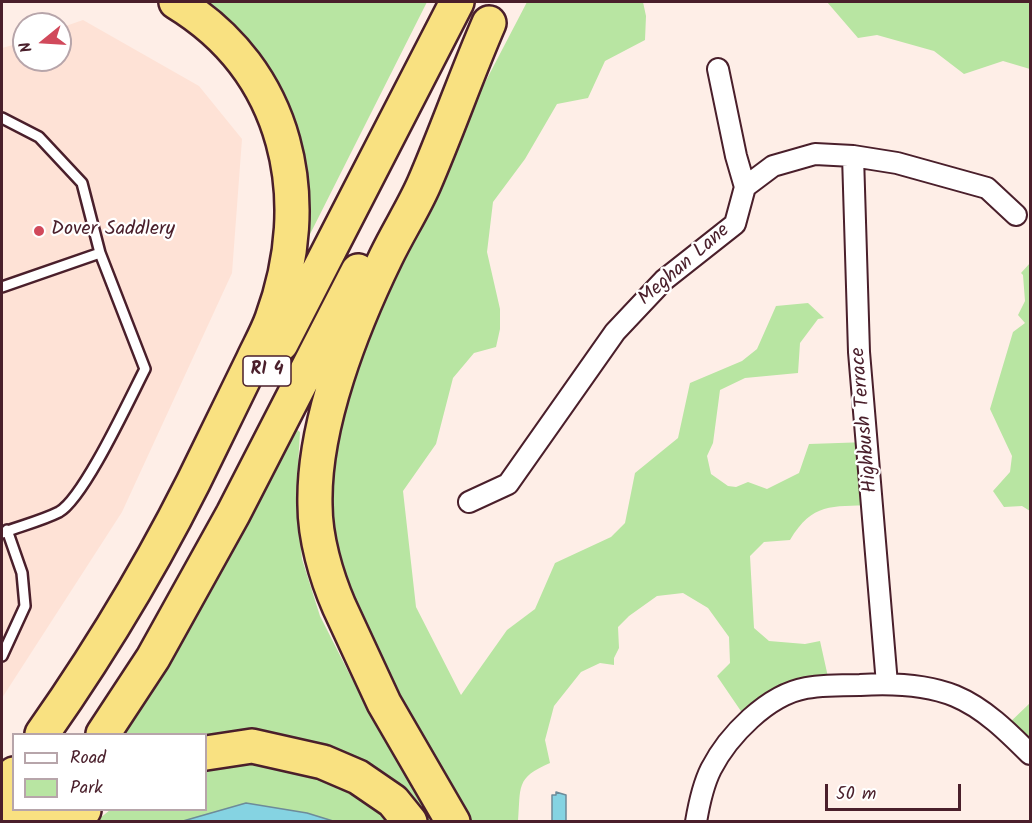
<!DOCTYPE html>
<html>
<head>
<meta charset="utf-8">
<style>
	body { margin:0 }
	#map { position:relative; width:1032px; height:823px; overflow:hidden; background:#feeee7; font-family:Kalam,sans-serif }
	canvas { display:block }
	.frame { position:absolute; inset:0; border:3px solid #4a1f2b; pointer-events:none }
	.legend { position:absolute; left:12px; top:733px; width:195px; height:78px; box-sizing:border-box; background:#fff; border:2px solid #b7a5aa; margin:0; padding:8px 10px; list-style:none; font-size:18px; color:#4a1f2b }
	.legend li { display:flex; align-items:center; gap:12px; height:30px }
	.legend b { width:30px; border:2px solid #b7a5aa }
	.north { position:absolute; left:12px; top:12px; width:60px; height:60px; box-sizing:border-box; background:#fff; border:2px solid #b7a5aa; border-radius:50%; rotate:252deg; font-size:16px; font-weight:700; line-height:24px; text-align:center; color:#4a1f2b }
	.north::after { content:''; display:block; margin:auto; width:21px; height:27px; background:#d1495b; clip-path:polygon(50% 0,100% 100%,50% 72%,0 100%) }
	.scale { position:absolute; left:825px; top:784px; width:136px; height:27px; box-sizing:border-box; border:3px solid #4a1f2b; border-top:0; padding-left:8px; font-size:18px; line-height:21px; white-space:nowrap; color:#4a1f2b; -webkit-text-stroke:4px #fff; paint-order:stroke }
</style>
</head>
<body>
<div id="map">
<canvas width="1032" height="823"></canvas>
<div class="frame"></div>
<ul class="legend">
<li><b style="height:8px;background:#fff"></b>Road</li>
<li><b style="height:16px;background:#b8e5a2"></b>Park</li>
</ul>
<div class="north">N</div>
<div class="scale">50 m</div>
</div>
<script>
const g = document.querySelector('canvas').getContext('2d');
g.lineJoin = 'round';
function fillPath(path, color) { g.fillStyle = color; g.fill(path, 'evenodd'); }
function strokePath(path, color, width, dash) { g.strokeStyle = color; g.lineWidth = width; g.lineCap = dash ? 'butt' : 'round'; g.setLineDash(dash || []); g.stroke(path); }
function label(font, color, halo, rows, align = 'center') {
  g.font = font + ' Kalam,sans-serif'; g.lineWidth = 4.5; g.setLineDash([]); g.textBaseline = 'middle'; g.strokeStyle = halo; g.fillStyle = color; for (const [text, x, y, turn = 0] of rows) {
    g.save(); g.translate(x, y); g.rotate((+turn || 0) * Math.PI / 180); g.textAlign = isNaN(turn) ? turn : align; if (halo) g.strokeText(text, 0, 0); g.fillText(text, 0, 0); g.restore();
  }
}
fillPath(new Path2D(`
	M83,20L199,86L242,139L232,273L122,512L2,698V48L24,42V60H60V28Z`), '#fee2d6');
fillPath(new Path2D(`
	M186,2H427L299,256L295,166Z
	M527,2H643L646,16L645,40L605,61L588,98L557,104L525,159L493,202L487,252L500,309V329L496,347L474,353L453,378L436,444L403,491L416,607L461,695L507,630L535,609L555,563L611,537L625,523L635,473L678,438L690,383L742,361L757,349L776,306L808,303L824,318L818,319L800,343L798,373L745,378L720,390L713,443L707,456L711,474L728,486L736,487L748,482L767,489L799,473L809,444L868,442L872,505C831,507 813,502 790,540L764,542L750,556L754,628L769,641L805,644L820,641L830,686L747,720L717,676L730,663L729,637L708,608L683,593L657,596L629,616L618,627L619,648L614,658V665L600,663L581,672L554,706L545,740L550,763C515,778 521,787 518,821H468L436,773L333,567L326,481L334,397L406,234Z
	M827,2H1030V69L1003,61L964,74L934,51L877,35L858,38Z
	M1030,263V511L1022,506L1004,507L993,491L1010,472L1012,456L990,409L1013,332L1025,323L1018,315L1025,301L1023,275L1021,273Z
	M292,426L300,432L296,499L302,559L320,616L352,679L433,821H421L390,788L206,741V734H120L166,669Z
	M1030,703V756L1005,727Z
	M244,763L296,770L357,794L389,821H333L307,813L246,803L183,821L95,822L110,810H206V769Z`), '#b8e5a2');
const water = new Path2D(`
	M556,792L566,795V821H552V795H556Z
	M246,803L307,813L333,821H183Z`);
fillPath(water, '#85d3e2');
strokePath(water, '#6d8b99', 1.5);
const service = new Path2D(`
	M2,118L39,137L82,183L100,253
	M2,287L100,253L145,369C130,398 84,498 59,512C41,521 20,526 2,533
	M2,656L25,606L22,573L7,530`);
const minor = new Path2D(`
	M718,69L736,156L745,187
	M853,156L859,352L887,684
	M469,502L508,484L615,332L664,280L735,224L745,187L773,166L815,154L853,156L897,163L987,188L1016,215
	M696,822C699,804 703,785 711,769C728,736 767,695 806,688C823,685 843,685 860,685C892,683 925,684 955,696C984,708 1008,732 1030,754`);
const motorway = new Path2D(`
	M281,344L457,2
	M42,734C106,643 163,547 211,446C225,417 239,389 253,360C259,347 267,333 272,319C316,199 289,71 176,2
	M103,734L153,658L233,514L358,271
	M206,753L252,746L323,762L358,777L393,801L410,822
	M2,791L14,774
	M2,822L14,806
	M40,822L49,810
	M73,822L84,810
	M453,822L384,703L339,606C326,576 315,538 315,505C313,425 352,327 386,257C398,232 413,209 424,184C447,131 466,76 489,23`);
strokePath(service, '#4a1f2b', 14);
strokePath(minor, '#4a1f2b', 24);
strokePath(motorway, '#4a1f2b', 38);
strokePath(service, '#fff', 9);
strokePath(minor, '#fff', 20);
strokePath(motorway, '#f9e181', 33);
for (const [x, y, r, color] of [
	[39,231,6,"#d1495b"]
]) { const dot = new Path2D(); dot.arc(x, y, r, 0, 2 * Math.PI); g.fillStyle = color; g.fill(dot); strokePath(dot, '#fff', 2); }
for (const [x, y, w] of [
	[267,371,48]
]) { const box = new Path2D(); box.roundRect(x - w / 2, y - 15, w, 30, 4.5); g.fillStyle = '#fff'; g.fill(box); strokePath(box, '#4a1f2b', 1.5); }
label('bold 18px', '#4a1f2b', null, [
	["RI 4",267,371]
]);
label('20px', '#4a1f2b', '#fff', [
	["Dover Saddlery",51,231]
], 'left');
label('20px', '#4a1f2b', '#fff', [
	["Meghan Lane",685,266,-41],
	["Highbush Terrace",866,420,-95]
]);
</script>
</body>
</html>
